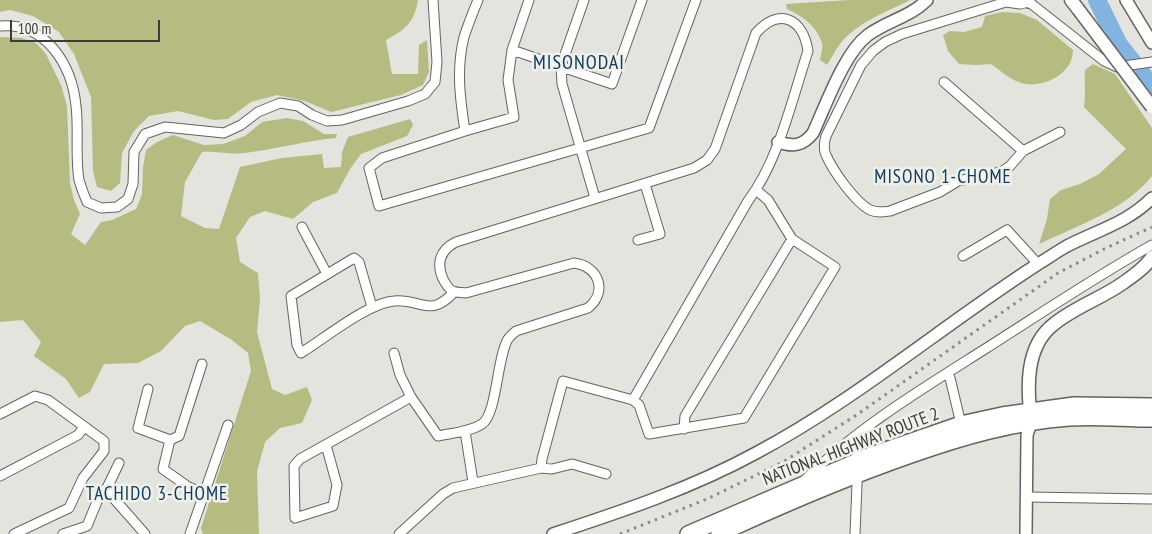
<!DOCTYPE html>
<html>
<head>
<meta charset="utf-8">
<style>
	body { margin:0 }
	#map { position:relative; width:1152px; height:534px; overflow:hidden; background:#e3e4dd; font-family:"PT Sans Narrow",sans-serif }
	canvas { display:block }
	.scale { position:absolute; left:10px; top:20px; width:150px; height:22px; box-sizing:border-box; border:2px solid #3b3b39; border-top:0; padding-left:6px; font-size:15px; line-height:18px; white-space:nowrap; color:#3b3b39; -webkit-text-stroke:4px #f0f1ea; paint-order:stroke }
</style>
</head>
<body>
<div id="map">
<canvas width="1152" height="534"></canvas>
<div class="scale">100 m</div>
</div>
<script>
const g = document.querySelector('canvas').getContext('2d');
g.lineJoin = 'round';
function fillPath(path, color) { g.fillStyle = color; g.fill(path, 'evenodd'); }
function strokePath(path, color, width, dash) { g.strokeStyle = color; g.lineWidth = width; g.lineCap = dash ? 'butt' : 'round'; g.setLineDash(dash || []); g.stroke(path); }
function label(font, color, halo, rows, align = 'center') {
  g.font = font + ' "PT Sans Narrow",sans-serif'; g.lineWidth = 5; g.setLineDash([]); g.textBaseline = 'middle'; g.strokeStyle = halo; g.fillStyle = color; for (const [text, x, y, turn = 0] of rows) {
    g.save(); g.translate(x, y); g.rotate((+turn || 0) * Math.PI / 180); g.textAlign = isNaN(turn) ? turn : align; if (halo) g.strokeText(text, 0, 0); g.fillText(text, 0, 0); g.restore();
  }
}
fillPath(new Path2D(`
	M0,0H418C414,23 405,30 386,40L392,74H418L419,45L427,40L429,72L423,85L401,95L331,112L305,101L277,95L251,102L228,119L214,120L178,111L149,116L134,131L122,153L120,183L111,191L97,187L93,171L91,97L74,54L59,32L33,16L10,10L0,12Z
	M849,0H910C885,13 857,22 840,44C835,50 832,58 827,65L820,60C821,55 823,48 822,43C817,26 802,16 787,9L786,4Z
	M1002,12L1020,13L1037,20L1073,50C1073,73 1046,87 1025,84C1013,82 1001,71 991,64L977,65L959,64L948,51L943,35L950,31L964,32L982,27L985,16Z
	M0,37L22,38L36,43L46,54L61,85L67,106L70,183L74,200L80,214L71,234L85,245L101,222L112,220L136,209L142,194L143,167L146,150L157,142L173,135L204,145L223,144L245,136L262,122L287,118L303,121L324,134H337L336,138C305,141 275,149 245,153C231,155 216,151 202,152L185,182L181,216L205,228L219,229L240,167L282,158L322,154L324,168L341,167L342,152L348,137L410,119L413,125L407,136L361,154L350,169L337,193L313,202L293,219L265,211L250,217L236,238L240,262L258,273L260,299L257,332L272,389L285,395L307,387L312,400L302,423L280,428L265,442L257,472L259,534H203L201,528L251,371L248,353L232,340L200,321L185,326L161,351L138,363L104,364L90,392L79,398L66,379L34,356L41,342L23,320L0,322Z
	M1093,64L1115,74L1152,128V176C1125,210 1077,226 1039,244L1047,219L1050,199L1061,190L1080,184L1099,174L1126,149L1084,107C1086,94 1084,83 1085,70Z`), '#b6bb82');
fillPath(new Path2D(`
	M1114,34C1117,40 1120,47 1125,51C1136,63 1152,73 1152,90C1137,73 1121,56 1114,34Z`), '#83b3df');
strokePath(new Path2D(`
	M1097,0L1119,45L1152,86`), '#83b3df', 18);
const minor = new Path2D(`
	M529,0L512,50L508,80L514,117L465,131L382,158L369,168L379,206L649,128L696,0
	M584,0L561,66L562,84L595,198
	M0,26C46,22 72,65 76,106C79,130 75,156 79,180C81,187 84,195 87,202L101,208L117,207L128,199L133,184L134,152L145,134L165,127L224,133L241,125L258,112L280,103L298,106L312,115L327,121L342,120L408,101L425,94L435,82L437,62L433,0
	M512,50L612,84L642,0
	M944,82L1023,151L1010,166L1001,172L958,181L940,192L890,211C883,212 877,213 870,210C855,202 833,171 826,155C823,149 824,143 826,136L861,65L873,51L885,42L902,34L1006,2L1020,4L1029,2L1104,61L1117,67L1152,62
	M465,131C460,99 456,69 464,37C468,25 473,12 478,0
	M1023,151L1060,132
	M302,227L327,274
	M638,240L660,234L645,184
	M963,256L1007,230L1038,264
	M372,307L359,262L354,258L291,296L297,345L301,353C325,338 368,303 394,301C420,298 430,319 454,292
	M394,353L400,375L411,397L438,436C452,433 470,432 482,424C497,414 497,357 508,339C510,336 514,333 516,331L588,308C608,292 599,266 574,263L466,293C462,292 457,293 453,291C448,289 446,284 443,279C436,263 440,250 456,242L694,168L707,160L715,149L756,33C779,7 803,18 808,51C792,99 779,160 748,201L633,400
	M947,373L950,378L961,424
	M148,389L138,428L170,440L179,436L202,364
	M0,414L35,396L48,400L104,441V451L83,478L69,508L14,534
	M684,429L685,416L792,239
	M465,431L473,482
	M170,440L163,469L187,486L205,494
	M852,440L856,445L858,460L855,534
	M326,445L337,485L333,506L295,518L294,466L300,459L411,397
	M119,463L107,488L109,493L145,534
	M541,468L542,459L563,381L633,400L639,405L649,434L744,418L835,267L792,239L768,200L756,190
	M0,476L78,435L84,427
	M805,480C855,429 925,387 985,349C1040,314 1095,277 1152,245
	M1027,497L1152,499
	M63,534L87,526L101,492L107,488
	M190,534L228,425
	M399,534L443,494L453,488L541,468L552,469L572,464L606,474`);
const tertiary = new Path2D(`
	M1028,0L1029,2
	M1126,0L1152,43
	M778,142C793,147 803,146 813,133C826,105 844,53 868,35C887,21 910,17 927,0
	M553,534C623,511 692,488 756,453C856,400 943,325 1038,264C1048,258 1058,251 1067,246C1098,230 1127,223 1152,198
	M1026,534L1027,435L1031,423`);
const secondary = new Path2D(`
	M1071,0L1078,9
	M1031,420C1027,388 1025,346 1054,324C1075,307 1102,298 1123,283C1133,276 1145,268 1152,257`);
const trunk = new Path2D(`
	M688,534L874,454L961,424L1002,415L1074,405L1152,406
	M719,534C782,505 845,478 911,455C962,437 1014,422 1069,418C1096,416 1125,419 1152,419`);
strokePath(minor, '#64645e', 11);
strokePath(tertiary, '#64645e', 14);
strokePath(secondary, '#64645e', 15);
strokePath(trunk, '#64645e', 18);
strokePath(minor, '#fff', 9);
strokePath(tertiary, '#fff', 11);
strokePath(secondary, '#fff', 12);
strokePath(trunk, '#fff', 15);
strokePath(new Path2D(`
	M620,534L707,499L783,462L858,414L1058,273L1106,248L1152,227`), '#8b8b87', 3, [2.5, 5]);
const secondaryBridge = new Path2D(`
	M1078,9L1152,107`);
strokePath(secondaryBridge, '#64645e', 15, []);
strokePath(secondaryBridge, '#fff', 12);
label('18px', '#3b3b39', '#f0f1ea', [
	["NATIONAL HIGHWAY ROUTE 2",851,447,-21]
]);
g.letterSpacing = '1px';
label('19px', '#0f3d61', '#f0f1ea', [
	["MISONO 1-CHOME",943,178],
	["TACHIDO 3-CHOME",157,495]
]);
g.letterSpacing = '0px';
g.letterSpacing = '1px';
label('20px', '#0f3d61', '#f0f1ea', [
	["MISONODAI",579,63]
]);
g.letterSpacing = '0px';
</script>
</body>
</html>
